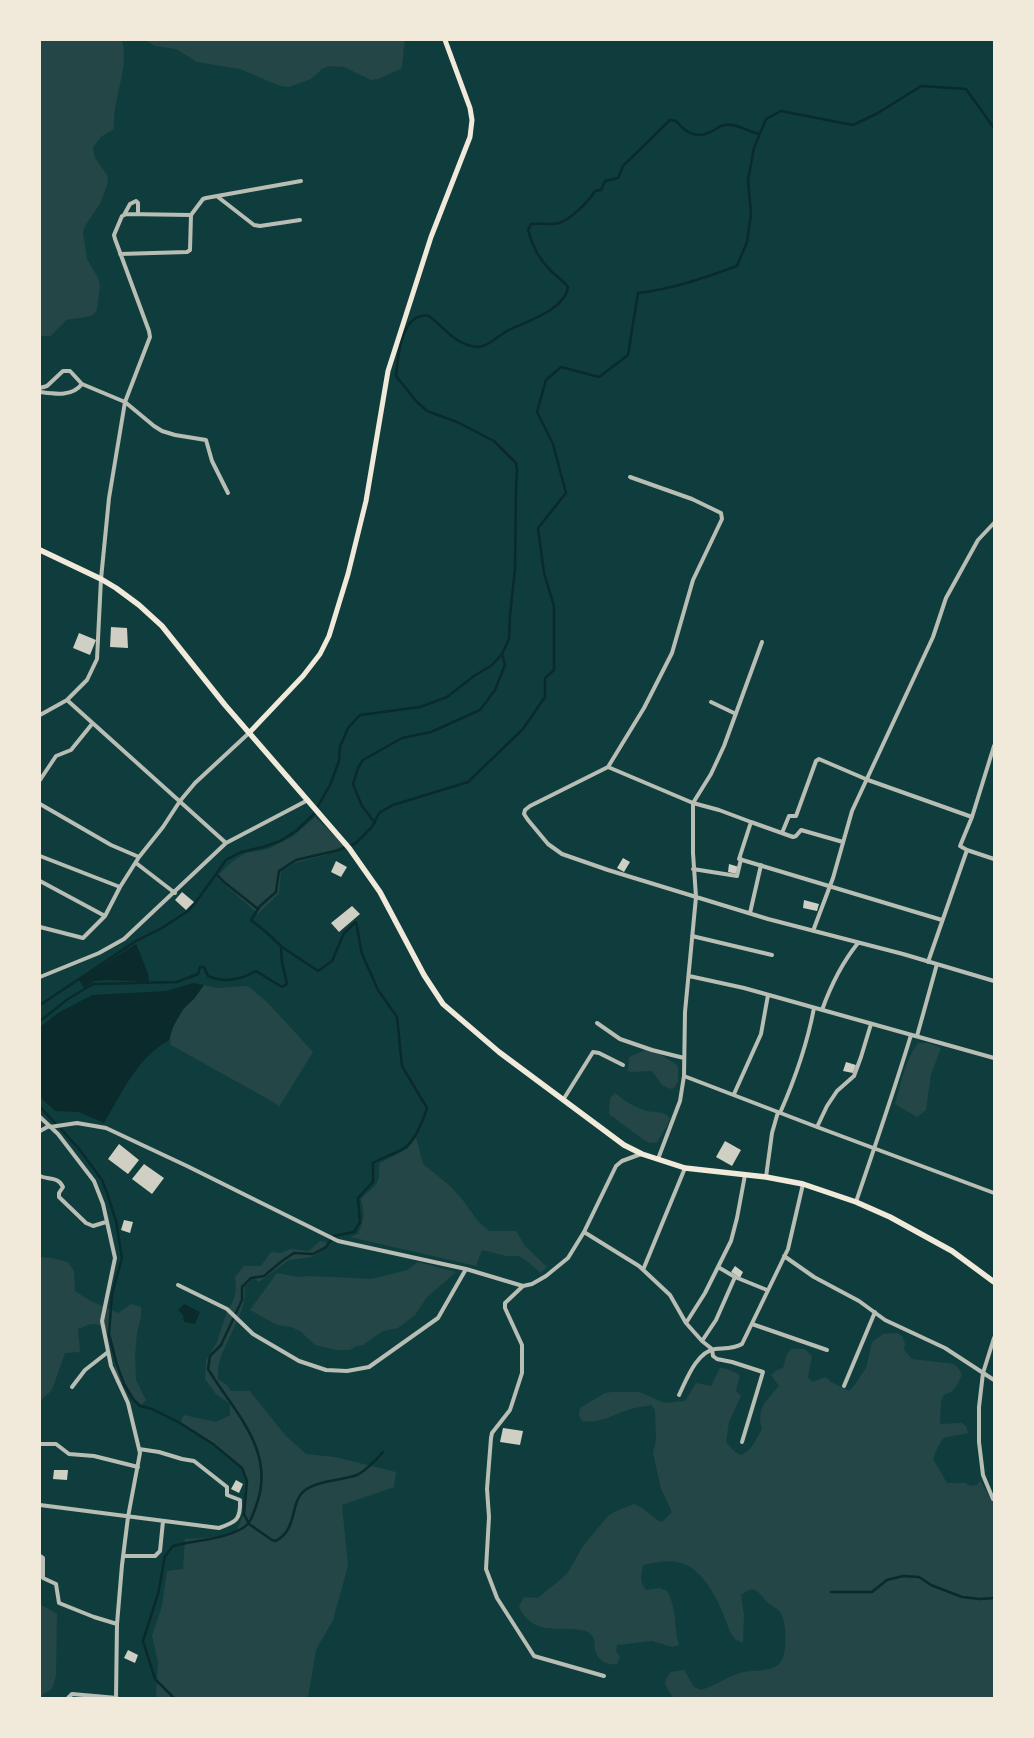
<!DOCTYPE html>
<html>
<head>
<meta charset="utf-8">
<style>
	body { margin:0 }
	#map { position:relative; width:1034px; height:1738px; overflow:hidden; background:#0f3d3e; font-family:"Titillium Web",sans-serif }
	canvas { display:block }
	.frame { position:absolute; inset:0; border:41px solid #f1e9da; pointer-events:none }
</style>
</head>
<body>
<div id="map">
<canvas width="1034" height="1738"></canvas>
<div class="frame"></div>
</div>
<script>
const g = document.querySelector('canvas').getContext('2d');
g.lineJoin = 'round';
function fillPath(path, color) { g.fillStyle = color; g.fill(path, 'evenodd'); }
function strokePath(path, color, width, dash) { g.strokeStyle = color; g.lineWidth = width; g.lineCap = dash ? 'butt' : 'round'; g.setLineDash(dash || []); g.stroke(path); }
fillPath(new Path2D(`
	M40,40H122C130,66 112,100 114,129L102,136L93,147L95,158L107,175L108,182L101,202L85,226L83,233L87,259L98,278L100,285L97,309L93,315L86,317L66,320L51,336H40Z
	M147,40H405C403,50 404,60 401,69L378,79L371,80L344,67L329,66L322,69L311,79L289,87L280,86L240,69L197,62L176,49L155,46L148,42Z
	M315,817L344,845L326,855L295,863L281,871L279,893L258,914L216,877L233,861L246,853L268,849L292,837Z
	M204,985L217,988L248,986L268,1003L313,1052L279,1107L275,1103L171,1045C165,1024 193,1000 204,985Z
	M918,1043H929L941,1048L931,1074L926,1110L917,1117L895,1104C901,1084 905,1060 918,1043Z
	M653,1047L664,1057L676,1064L678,1067V1082L674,1088L671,1089L662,1085L652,1071L631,1072L628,1071L629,1057Z
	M615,1093C623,1100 633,1106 643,1110C652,1113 663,1110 670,1118L668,1124L657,1142L650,1143L644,1140L609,1114L610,1098Z
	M416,1137L423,1164L449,1185L462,1199L477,1220L489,1231H516L525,1246L547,1267L541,1273L527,1261L518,1256H506L482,1250L476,1266L350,1237L358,1234C364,1221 365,1213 361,1200C365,1192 375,1189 378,1180C380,1175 378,1169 380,1163L407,1149Z
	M320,1241L325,1242L329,1246L312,1257L289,1260L259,1282L253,1278L244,1288C250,1306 224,1343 219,1363C218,1368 218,1373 218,1379L227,1385L231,1391H250L285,1435L306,1454L335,1457L396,1472L394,1487L342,1505L348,1566L333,1620L316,1650L308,1698H156L158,1662L152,1636L162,1606L167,1571L183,1569L185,1539L218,1537L236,1531L244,1514L245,1504L247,1481L242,1468L210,1442L180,1423L184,1415L216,1422L230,1415V1404L216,1394L205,1379L206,1361L217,1342L226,1314L234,1299L236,1289L235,1277L244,1266H261L271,1252L280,1253L291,1249L309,1251Z
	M40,1257L52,1258L68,1262L74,1271L75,1291L89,1300L118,1313L131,1304L141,1307V1317L137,1333L135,1356L136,1380L146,1400L140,1406L133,1399L124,1384L115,1383C116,1367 117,1324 93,1324C88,1324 82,1328 78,1329L80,1352L65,1353L52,1390L40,1401Z
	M418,1262L456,1272L427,1297L415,1315L398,1328L383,1331L363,1345L356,1346L350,1350H336L315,1345L300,1331L291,1327L277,1325L250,1310L277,1273L298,1277L309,1276L372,1279L407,1270Z
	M897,1333L902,1336L905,1343L904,1350L912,1359L954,1364L959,1369L962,1375L956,1387L951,1392L944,1395L941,1401L940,1424L961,1423L966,1426L968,1433C940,1440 945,1430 933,1459L947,1483H965L971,1486L977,1485L980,1480L991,1500L994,1501V1698H673L665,1684L667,1677L671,1672L684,1670L694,1687L701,1690C715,1686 728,1676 743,1672C754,1670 772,1672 780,1663C788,1654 787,1622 780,1612C777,1608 771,1606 768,1603C758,1593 756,1583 741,1595L744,1615L743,1643L736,1640L731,1634C722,1610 708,1571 681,1563C669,1559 654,1563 643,1565C641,1575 639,1582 646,1590L660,1588L667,1591C678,1611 673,1625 679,1645L672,1647L652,1641L617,1645L616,1651L620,1657L617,1664C606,1666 597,1660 595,1649C594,1645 595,1640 593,1637C581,1618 534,1645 519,1606L524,1597L538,1598L567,1574L583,1546L608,1516L614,1512L634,1504C646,1508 651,1518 662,1522L672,1512L661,1489L653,1453L656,1440L655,1410L651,1405C643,1407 635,1407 627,1410C613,1415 598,1424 582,1421L579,1415L580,1408L605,1393L612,1392H639L665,1403L685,1401L696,1383L711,1386L720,1368L727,1369L740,1375L736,1391L741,1396L729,1422L726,1442L735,1452L741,1455C753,1450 756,1439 762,1429C756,1408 766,1401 779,1386L771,1375L777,1370L783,1368L787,1354L791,1349H805L812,1356L808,1377L812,1382L826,1377L831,1382L849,1391L854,1386L866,1368L872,1342L883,1334Z
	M40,1604L57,1614L56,1676L52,1689L43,1694L41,1698Z`), '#244646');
fillPath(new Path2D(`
	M136,944L148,973L149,982L108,980L94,981L84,988L79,980Z
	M193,983L204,985L194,999L183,1009L173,1027L169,1040C137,1058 122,1093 104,1123L79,1112L55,1111L40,1097V1027L58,1013L92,995L166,991Z
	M184,1304L200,1312L195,1324L184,1322L183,1315L178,1310Z`), '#0a2a2b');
strokePath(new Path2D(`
	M318,806L330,785L339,761L340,747L348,728L360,715L420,707L447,697L474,676L492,665L502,654L509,639L510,615L515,569L516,489L517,470L516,463L494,441L457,422L427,411L417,402L396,376C398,357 401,311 429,316C445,328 455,345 477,347C488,347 498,336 507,331C525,322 565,310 568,287C563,280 556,276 550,270C539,259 532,245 528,230L531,224C540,223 550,225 559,223C570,220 589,201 595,191L601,190L605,181L618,178L623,166L670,120L676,121C687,134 698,140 714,130C718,128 720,125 725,125C737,123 748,132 760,134
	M375,823L362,806L353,784L358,768L363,760L402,738L431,732L480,710L495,690L505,665L502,654
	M216,874L224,882L258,909
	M40,1005L136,941L162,928L188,911L196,902L226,860L241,852L263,847L280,841L296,831L314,814
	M40,1021L68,999L93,984L177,982L198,974L200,967H204L208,976C223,983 241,980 256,971L282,987L287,984L282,962L281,946L266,932L251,920L260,906L276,892L279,871L296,860L339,850L356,843L372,827L379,813L393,805L468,782L523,729L545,697V678L554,670V606L544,573L538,528L566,493L553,444L537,412L546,380L561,367L599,377L628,355L638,293C673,289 704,278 737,266L747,242L751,214L748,180L754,148L766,119L781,111L853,125L878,113L921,86L966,89L994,128
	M40,1107L55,1123
	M61,1129L79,1149L102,1180L107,1193L116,1221L122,1258L112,1294L109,1334L117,1365L124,1384L133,1399L140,1406L152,1409L180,1423L213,1444L242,1468L247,1481L244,1514L249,1524L272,1540L276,1541C298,1529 290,1502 304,1491C318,1480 340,1481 357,1475C367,1470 376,1460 383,1452
	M831,1592H872L887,1580L903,1576L919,1577L931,1585L962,1597L980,1599L994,1598
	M174,1698L155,1679L143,1641L158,1594L165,1556L173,1546C196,1540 222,1540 243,1528C251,1523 253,1514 256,1506C277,1451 234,1412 208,1369L210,1356L221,1345L242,1300V1287L251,1278L264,1276L282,1261L294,1253L313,1254L326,1247L334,1236L354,1232L360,1222L358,1198L373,1182V1163C383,1157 398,1153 406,1147C416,1139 423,1120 427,1108L402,1066L397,1017L378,990L362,954L356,922L344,933L332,961L318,971L282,947`), '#0a2a2b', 2.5);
fillPath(new Path2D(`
	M111,627L127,628L128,648L110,647Z
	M79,633L96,640L90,655L73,648Z
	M623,858L630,862L624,872L617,868Z
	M336,861L347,867L341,877L331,872Z
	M729,864L739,867L737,874L728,872Z
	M182,892L194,902L186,910L175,900Z
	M804,900L819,904L817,911L803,908Z
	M352,906L360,914L339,932L331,923Z
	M846,1062L856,1065L853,1073L843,1071Z
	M725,1141L741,1150L732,1166L716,1157Z
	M119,1144L139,1160L128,1174L108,1159Z
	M144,1164L164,1178L152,1194L132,1179Z
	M124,1220L133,1222L130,1233L121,1230Z
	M735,1266L743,1272L740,1278L731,1272Z
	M503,1428L523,1431L520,1445L500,1442Z
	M54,1470H68L67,1480L53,1479Z
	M236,1480L243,1484L239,1493L231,1489Z
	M128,1650L138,1655L135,1663L124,1658Z`), '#cfcfc3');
strokePath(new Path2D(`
	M218,197L254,225L260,226L300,220
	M124,215L130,204L136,201L138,203V214
	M120,254L187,252L190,250L191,215
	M40,388L47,386L63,371H70L82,384L125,402L154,426L162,431L175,435L206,440L212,461L228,493
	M40,392C55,394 72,397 82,384
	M630,477L692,499L721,513L722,519L693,580L672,653L644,708L608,767L530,806L525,810L524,814L528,820L548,844L562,854L608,870L768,919L903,954L994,981
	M67,700L226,843
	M711,702L736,714
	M40,715L67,700L87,680L97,659L101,579L109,498L125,402L150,337L149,331L115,239L114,235L122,216L127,214L191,215L203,199L206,198L301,181
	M608,767L693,803L719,810L751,822L739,859L942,920
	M40,780L56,756L71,750L92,724
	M40,804L111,845L139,857
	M751,822L793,837L796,836L801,830L843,842
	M782,833L789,816H796L816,761L819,759L868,780L972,817
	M967,850L994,859
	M40,856L120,887
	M136,863L175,893
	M693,869L737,876L741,859
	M40,881L105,916
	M750,913L761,865
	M40,927L83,938L105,916L120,887L139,857L163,827L180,801L195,783L249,733
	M813,931L833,878L852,811L933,637L946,598L978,540L994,523
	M692,936L772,955
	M928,962L967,850L960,846L972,817L994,746
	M689,976L744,988L994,1058
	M40,977L99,953L124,939L226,843L308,800
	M822,1010C831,985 841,964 858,943
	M597,1023L620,1039L652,1050L684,1058
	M917,1036L937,964
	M684,1076L817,1127L994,1193
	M734,1094L761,1034L768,995
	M563,1100L593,1052L599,1053L623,1065
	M780,1113C795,1079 807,1045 814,1008
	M40,1117L58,1134L94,1181L103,1204L115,1258L102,1321L111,1366L128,1403L140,1453L128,1517L122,1565L117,1624L116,1698
	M50,1127L77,1123L106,1128L187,1166L338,1241L466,1269L523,1286L532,1284L546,1276L568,1258L584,1232L616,1166L622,1161L641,1154
	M817,1127L827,1106L837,1091L854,1076L861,1057L871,1024
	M40,1131L49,1126
	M658,1159L680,1101L684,1076L685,1012L696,897L693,853V803L711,774L724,746L762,642
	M40,1176C48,1180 58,1176 63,1187L59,1193V1197L86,1223L93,1226L106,1222
	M766,1177L772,1133L778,1112
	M856,1202C875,1146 894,1091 911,1035
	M584,1232L639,1266L670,1295L686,1323L702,1341L712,1349L713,1356L717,1359L732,1362L763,1372L742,1442
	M784,1256L814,1277L859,1301L885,1320L945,1348L994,1380
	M718,1267L735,1277L767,1290
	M643,1270L685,1168
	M178,1285L227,1309L253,1334L299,1361L326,1370L347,1371L369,1367L438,1318L466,1269
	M523,1286L505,1303V1308L522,1345V1373L510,1410L492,1433L491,1438L487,1489L489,1517L486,1569L497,1598L534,1656L604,1676
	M686,1323L705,1293L731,1241L737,1218L745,1175
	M752,1324L827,1350
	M702,1341L716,1320L735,1277
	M844,1386L875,1312
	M72,1387L85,1370L108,1352
	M679,1395C686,1381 696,1352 715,1349C724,1348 734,1349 742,1344L788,1249L803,1184
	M40,1444H56L69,1454L94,1456L138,1467
	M993,1499L983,1475L979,1442V1407L983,1373L994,1338
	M40,1505L219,1528C236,1522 241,1520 240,1500L227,1495V1487L194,1461L182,1459L159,1452L139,1449
	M40,1556L43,1558V1578L56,1584L59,1603L94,1617L117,1624
	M123,1556H155L160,1551L163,1521
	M68,1698L72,1694L117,1698`), '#b8beb3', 4);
strokePath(new Path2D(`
	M249,733L303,676L320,654L329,636L348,574L366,501L388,371L431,237L470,137L472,120L470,108L445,40`), '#f1e9da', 5);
strokePath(new Path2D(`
	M40,550L101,579L116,588L139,605L162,626L225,705L349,848L380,892L424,975L443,1004L499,1052L624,1145L642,1154L685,1168L766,1177L803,1184L856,1202L890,1217L952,1251L994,1282`), '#f1e9da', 5.5);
</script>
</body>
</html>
